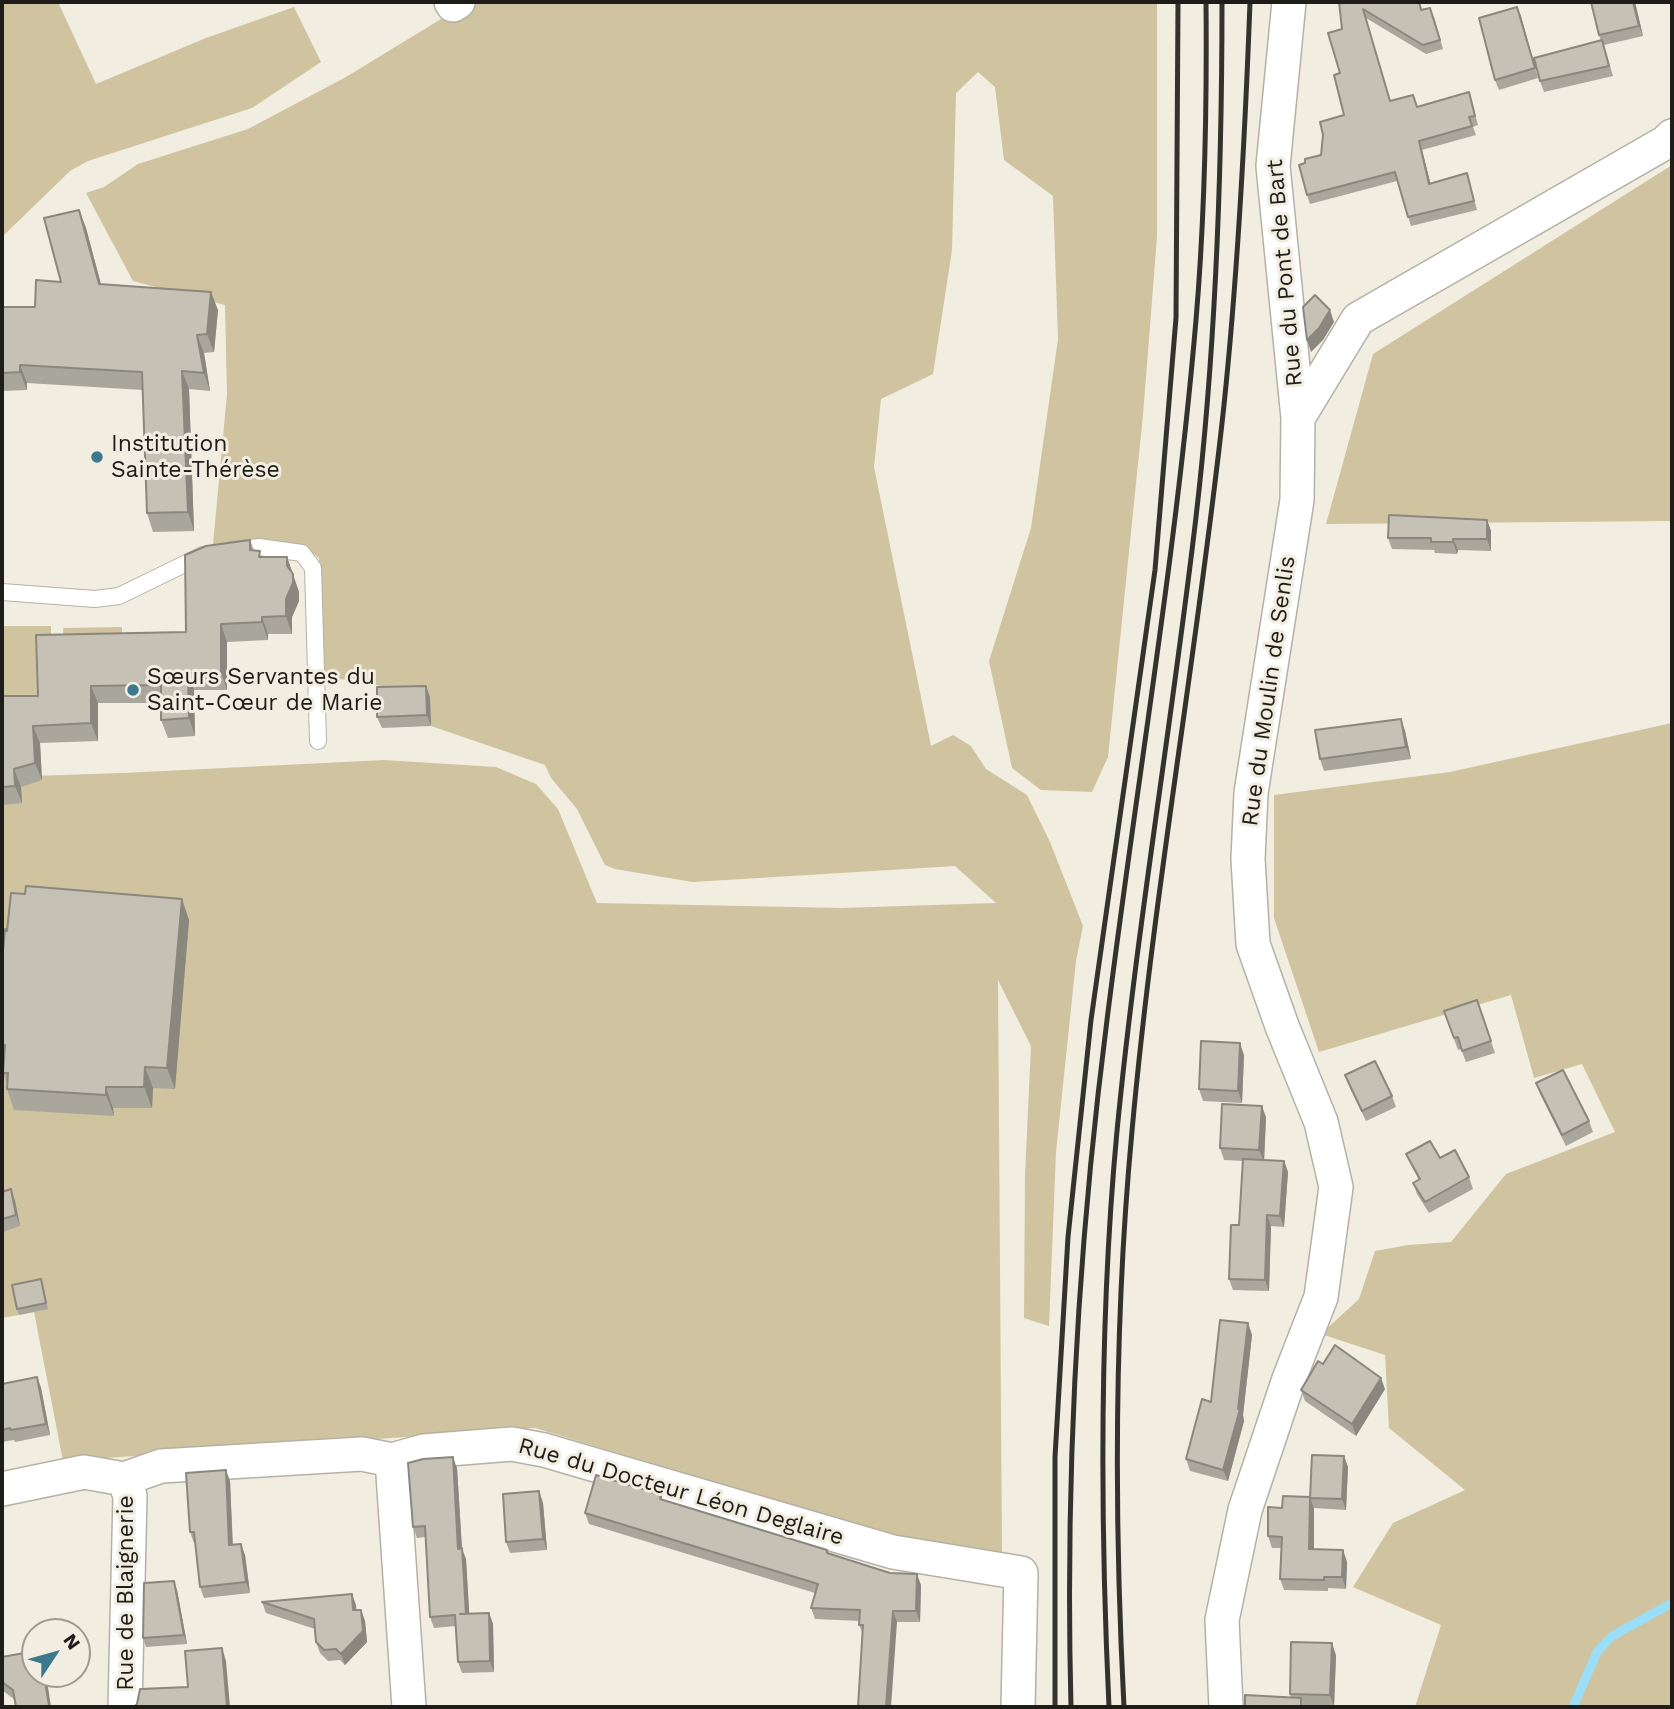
<!DOCTYPE html>
<html>
<head>
<meta charset="utf-8">
<style>
	body { margin:0 }
	#map { position:relative; width:1674px; height:1709px; overflow:hidden; background:#f1ede0; font-family:"Work Sans",sans-serif }
	canvas { display:block }
	.frame { position:absolute; inset:0; border:4px solid #1f1d19; pointer-events:none }
	.north { position:absolute; left:21px; top:1618px; width:70px; height:70px; box-sizing:border-box; background:#f1ede0; border:2px solid #9d9a90; border-radius:50%; rotate:54deg; font-size:19px; font-weight:700; line-height:28px; text-align:center; color:#1f1d19 }
	.north::after { content:''; display:block; margin:auto; width:24px; height:32px; background:#3b798f; clip-path:polygon(50% 0,100% 100%,50% 72%,0 100%) }
</style>
</head>
<body>
<div id="map">
<canvas width="1674" height="1709"></canvas>
<div class="frame"></div>
<div class="north">N</div>
</div>
<script>
const g = document.querySelector('canvas').getContext('2d');
g.lineJoin = 'round';
function fillPath(path, color) { g.fillStyle = color; g.fill(path, 'evenodd'); }
function strokePath(path, color, width, dash) { g.strokeStyle = color; g.lineWidth = width; g.lineCap = dash ? 'butt' : 'round'; g.setLineDash(dash || []); g.stroke(path); }
function label(font, color, halo, rows, align = 'center') {
  g.font = font + ' "Work Sans",sans-serif'; g.lineWidth = 6; g.setLineDash([]); g.textBaseline = 'middle'; g.strokeStyle = halo; g.fillStyle = color; for (const [text, x, y, turn = 0] of rows) {
    g.save(); g.translate(x, y); g.rotate((+turn || 0) * Math.PI / 180); g.textAlign = isNaN(turn) ? turn : align; if (halo) g.strokeText(text, 0, 0); g.fillText(text, 0, 0); g.restore();
  }
}
fillPath(new Path2D(`
	M2,2H58L96,84L206,38L294,7L321,62L252,108L88,161L70,171L2,237Z
	M469,2H1157V237L1143,415L1108,757L1092,792L1041,790L1012,768L989,661L1031,528L1058,339L1053,196L1004,160L995,87L978,72L956,93L952,250L933,374L881,399L874,467L931,746L953,735L971,746L986,769L1027,795L1050,842L1083,926L1076,961L1056,1152L1049,1326L1024,1318L1025,1175L1031,1046L998,980L1002,1555L904,1539L535,1428L63,1461L34,1312L2,1318V777L123,773L384,760L496,767L536,784L558,809L597,903L842,908L996,903L955,866L693,882L615,869L605,865L577,809L551,778L545,765L431,726L430,697L381,699V686L353,679L325,680L319,558L305,548L287,543L213,544L227,394L225,305L133,281L86,193L104,187L138,164L248,129L346,77Z
	M1672,165V521L1326,524L1373,354Z
	M2,626H51V652L44,714L2,713Z
	M122,627V645L64,646L63,628Z
	M1672,723V1707H1415L1441,1625L1353,1587L1393,1523L1465,1490L1389,1428L1385,1355L1321,1334L1359,1299L1375,1251L1408,1245L1451,1242L1506,1174L1615,1132L1582,1064L1534,1078L1511,995L1319,1052L1274,918V795L1450,772Z`), '#cfc49f');
strokePath(new Path2D(`
	M1573,1707L1597,1652L1612,1636L1672,1603`), '#9adef8', 9);
const service = new Path2D(`
	M232,550L259,547L302,553L313,568L318,741
	M2,592L95,599L119,596L203,555`);
const minor = new Path2D(`
	M451,2L453,5L458,2
	M1298,418L1358,319L1666,142L1672,136
	M392,1460L409,1707
	M124,1479L130,1496L125,1707
	M2,1489L84,1472L124,1479L161,1466L362,1454L392,1460L424,1451L512,1444L544,1450L893,1552L1021,1573L1018,1707
	M1226,1707L1222,1620L1245,1510L1289,1379L1321,1297L1336,1187L1321,1122L1282,1026L1253,944L1248,859L1251,793L1297,500L1298,418L1273,166L1289,2`);
strokePath(service, '#b5b1a4', 18);
strokePath(minor, '#b5b1a4', 36);
strokePath(service, '#fff', 16);
strokePath(minor, '#fff', 33);
strokePath(new Path2D(`
	M1055,1707V1457L1068,1237L1091,1020L1155,570L1176,318L1178,2
	M1071,1707C1065,1480 1078,1246 1107,1020C1136,787 1176,555 1196,320C1205,214 1207,108 1206,2
	M1109,1707C1100,1516 1099,1322 1117,1131C1137,926 1172,722 1196,517C1216,346 1222,174 1222,2
	M1124,1707C1114,1516 1114,1322 1132,1131C1154,888 1198,648 1224,405C1238,271 1245,137 1250,2`), '#34322d', 5);
fillPath(new Path2D(`
	M1339,2H1420L1422,10L1434,17L1443,49L1426,54L1366,18L1390,101L1417,107L1469,92L1478,125L1473,127L1476,135L1422,150L1430,183L1467,173L1477,210L1411,226L1397,181L1310,204L1307,195L1305,163L1321,155L1344,115L1340,73L1342,29Z
	M1635,2L1643,36L1604,45L1613,76L1544,92L1540,81L1601,41L1599,35Z
	M1517,7L1538,78L1499,90L1495,80Z
	M79,210L86,228L101,285L218,310L214,352L204,353L210,391L189,389L194,531L153,532L147,513L143,390L27,383V390L2,391V307H35L61,282Z
	M1487,520L1491,531V551L1458,550L1457,554L1435,553L1434,550L1392,549L1388,538Z
	M250,540L254,550L262,557H287L299,592V601L292,617V634H268V640L227,642V690H194L195,736L168,738L161,720V703H98V741L40,743L42,780L21,787L22,803L2,805V696H38L186,632Z
	M430,697L431,726L382,728L377,717Z
	M1401,719L1405,731L1411,759L1324,771L1320,759Z
	M189,920L175,1089L153,1088L152,1108H113L114,1116L14,1110L7,1089V1083L3,1073L4,1068H2V962L7,931Z
	M1477,1000L1495,1053L1466,1062L1461,1049L1458,1050L1444,1011Z
	M1244,1055L1242,1103L1203,1101L1199,1089Z
	M1345,1075L1392,1096L1396,1107L1366,1121L1349,1086Z
	M1536,1083L1589,1121L1593,1132L1566,1146L1540,1094Z
	M1266,1117L1264,1160L1284,1161L1288,1172L1284,1227L1271,1226L1269,1291L1233,1290L1229,1279L1239,1225L1243,1161L1224,1160L1220,1148Z
	M1406,1154L1440,1158L1469,1177L1473,1189L1429,1213L1417,1194L1413,1183L1419,1180L1411,1165Z
	M11,1189L15,1201L20,1226L2,1232V1192Z
	M43,1285L48,1309L19,1315L17,1309Z
	M1248,1323L1252,1335L1243,1415L1244,1421L1228,1481L1190,1471L1186,1459L1211,1402Z
	M1323,1364L1385,1389L1356,1436L1305,1401L1301,1390Z
	M37,1377L41,1388L50,1435L15,1442L14,1440L2,1442V1384Z
	M1344,1456L1348,1467L1346,1510L1314,1508V1549L1343,1550L1347,1562L1346,1589L1328,1588V1591L1284,1590L1280,1579L1281,1548H1272L1268,1536L1282,1508L1310,1497Z
	M457,1468L462,1549L466,1559L469,1614L489,1613L493,1624L494,1672L462,1673L458,1662L456,1626L434,1628L430,1617L425,1537L417,1538L413,1527Z
	M230,1481L233,1545L245,1555L250,1593L204,1598L200,1587L195,1543H194L190,1532Z
	M539,1491L543,1503L547,1550L510,1553L506,1542Z
	M661,1496L663,1500L827,1550L829,1553L921,1585L920,1622H897L863,1634L859,1625L860,1621L815,1619L811,1608L815,1593L589,1524L585,1513Z
	M177,1590L187,1644L146,1647L143,1638Z
	M262,1602L356,1605V1610H361L365,1621L367,1642L345,1665L340,1660L328,1661L320,1653L316,1642L315,1629L266,1613Z
	M1336,1655L1334,1707L1304,1706L1305,1707H1245L1291,1697L1290,1694Z
	M2,1657L51,1707H16L15,1700L2,1690Z`), '#a9a69b');
fillPath(new Path2D(`
	M1633,2H1635L1643,36L1639,26Z
	M1517,7L1521,16L1538,78L1535,68Z
	M1419,141L1422,150L1433,193L1429,184Z
	M79,210L86,228L106,303L99,284Z
	M211,292L218,310L214,352L207,334Z
	M1330,310L1334,322L1323,340L1311,352L1307,340Z
	M197,335L204,353L210,391L204,373Z
	M20,365L27,383V390L20,372Z
	M182,371L189,389L194,531L188,512Z
	M1487,520L1491,531V551L1487,539Z
	M1453,539L1458,550L1457,554L1453,542Z
	M287,557L299,592V601L292,617V634L286,616Z
	M262,617L268,634V640L262,622Z
	M221,624L227,642V690L221,672Z
	M188,673L194,690L195,736L189,718Z
	M91,686L98,703V741L91,723Z
	M426,686L430,697L431,726L427,715Z
	M1401,719L1405,731L1411,759L1406,747Z
	M33,726L40,743L42,780L35,763Z
	M14,769L21,787L22,803L15,786Z
	M182,899L189,920L175,1089L167,1068Z
	M1240,1043L1244,1055L1242,1103L1238,1091Z
	M145,1067L153,1088L152,1108L144,1087Z
	M106,1087L113,1108L114,1116L106,1095Z
	M1262,1106L1266,1117L1264,1162L1259,1150Z
	M1284,1161L1288,1172L1284,1227L1280,1216Z
	M11,1189L15,1201L20,1226L16,1215Z
	M1267,1215L1271,1226L1269,1291L1265,1280Z
	M1248,1323L1252,1335L1243,1415L1244,1421L1228,1481L1223,1470L1238,1409Z
	M37,1377L41,1388L50,1435L46,1424Z
	M1381,1378L1385,1389L1356,1436L1352,1424Z
	M1344,1456L1348,1467L1346,1510L1342,1499Z
	M453,1457L457,1468L462,1549L466,1559L470,1625L466,1614L458,1549Z
	M226,1470L230,1481L233,1556L229,1545Z
	M539,1491L543,1503L547,1550L543,1539Z
	M1310,1497L1314,1509V1561L1309,1549Z
	M241,1544L245,1555L250,1593L246,1582Z
	M1343,1550L1347,1562L1346,1589L1342,1577Z
	M917,1574L921,1585L920,1622L916,1611Z
	M174,1581L177,1590L187,1644L184,1635Z
	M352,1594L356,1605L357,1621L353,1610Z
	M361,1610L365,1621L367,1642L345,1665L341,1654Z
	M893,1611L897,1622L891,1707H886Z
	M489,1613L493,1624L494,1672L490,1661Z
	M1332,1643L1336,1655L1334,1707L1330,1695Z
	M222,1648L226,1661L230,1707H227Z
	M44,1674H46L51,1707H49Z`), '#8a877e');
const building = new Path2D(`
	M1339,2H1419L1421,10L1430,8L1440,40L1423,45L1363,9L1390,101L1413,95L1417,107L1469,92L1475,116L1469,117L1472,126L1419,141L1429,184L1467,173L1474,201L1408,217L1395,172L1307,195L1299,165L1305,163V159L1321,155L1323,135L1320,122L1344,115L1334,75L1340,73L1328,33L1342,29Z
	M1591,2H1633L1639,26L1599,35Z
	M1517,7L1535,68L1495,80L1479,18Z
	M1602,40L1609,66L1540,81L1534,58Z
	M79,210L99,284L211,292L207,334L197,335L204,373L182,371L188,512L147,513L142,372L20,365V372L2,373V307H35L36,280L61,282L44,218Z
	M1315,295L1330,310L1319,328L1307,340L1303,307Z
	M1389,515L1487,520V539H1453V542H1431V538H1388Z
	M250,540V550L260,551L259,557H287V566L293,574V583L286,599V616L262,617V622L221,624V672L188,673L189,718L161,720V685L91,686V723L33,726L35,763L14,769L15,786L2,787V696H38L36,635L186,632L185,555L206,546Z
	M426,686L427,715L377,717V687Z
	M1401,719L1406,747L1320,759L1315,730Z
	M26,886L182,899L167,1068L145,1067L144,1087H106V1095L7,1089L8,1073H3L5,1045L2,1046V962L5,929L7,931L11,893L25,894Z
	M1477,1000L1491,1041L1462,1051L1458,1037L1454,1038L1444,1011Z
	M1201,1041L1240,1043L1238,1091L1199,1089Z
	M1375,1061L1392,1096L1362,1111L1345,1075Z
	M1563,1070L1589,1121L1562,1135L1536,1083Z
	M1222,1104L1262,1106L1259,1150L1220,1148Z
	M1430,1141L1440,1158L1455,1150L1469,1177L1425,1202L1413,1183L1420,1179L1406,1154Z
	M1243,1159L1284,1161L1280,1216L1267,1215L1265,1280L1229,1279L1231,1225H1239Z
	M11,1189L16,1215L2,1219V1192Z
	M41,1279L46,1303L17,1309L12,1285Z
	M1220,1320L1248,1323L1238,1409H1240L1223,1470L1186,1459L1202,1399L1211,1402Z
	M1335,1345L1381,1378L1352,1424L1301,1390L1318,1361L1323,1364Z
	M37,1377L46,1424L11,1430L10,1428L2,1430V1384Z
	M1312,1455L1344,1456L1342,1499L1310,1498Z
	M453,1457L458,1549L462,1548L466,1614H460L489,1613L490,1661L458,1662L455,1615L430,1617L425,1526L413,1527L408,1463L423,1459Z
	M226,1470L229,1545L241,1544L246,1582L200,1587L194,1532H190L186,1473Z
	M596,1475L646,1490L661,1496L660,1499L827,1550V1553L890,1573L917,1574L916,1611H893L886,1707H858L863,1625H859L860,1610L811,1608L818,1584L585,1513Z
	M539,1491L543,1539L506,1542L503,1494Z
	M1283,1496L1310,1497L1309,1549L1343,1550L1342,1577H1324V1580L1280,1579L1282,1537L1268,1536V1507L1282,1508Z
	M174,1581L184,1635L143,1638L144,1583Z
	M352,1594L353,1610H361L363,1631L341,1654L336,1649L324,1650L316,1642L314,1619L262,1602Z
	M1291,1642L1332,1643L1330,1695L1290,1694Z
	M222,1648L227,1707H134L137,1704L140,1689L188,1687L185,1651Z
	M35,1651V1674H44L49,1706L16,1707L13,1690L2,1682V1657Z
	M1245,1695L1301,1698V1707H1245Z`);
fillPath(building, '#c5c1b4');
strokePath(building, '#8a877e', 2);
for (const [x, y, r, color] of [
	[97,457,7,"#3b798f"],
	[133,690,7,"#3b798f"]
]) { const dot = new Path2D(); dot.arc(x, y, r, 0, 2 * Math.PI); g.fillStyle = color; g.fill(dot); strokePath(dot, '#f1ede0', 2.5); }
label('23px', '#1f1d19', '#f1ede0', [
	["Rue du Pont de Bart",1285,273,-95],
	["Rue du Moulin de Senlis",1269,691,-82],
	["Rue du Docteur Léon Deglaire",681,1492,16],
	["Rue de Blaignerie",126,1593,-90]
]);
label('23px', '#1f1d19', '#f1ede0', [
	["Institution",111,444],
	["Sainte-Thérèse",111,470],
	["Sœurs Servantes du",147,677],
	["Saint-Cœur de Marie",147,703]
], 'left');
</script>
</body>
</html>
